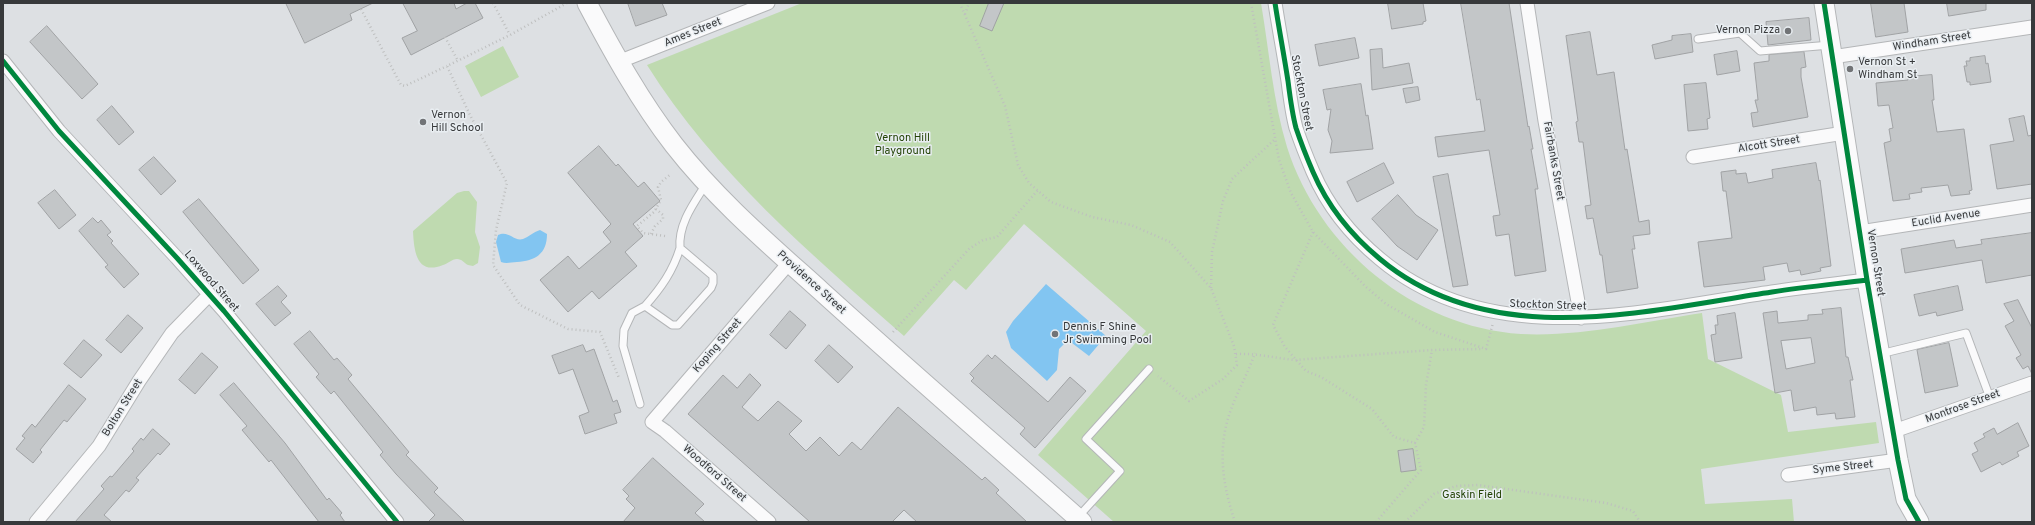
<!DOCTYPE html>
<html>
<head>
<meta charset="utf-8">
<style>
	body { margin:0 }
	#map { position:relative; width:2035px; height:525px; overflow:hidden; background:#dde0e3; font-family:Overpass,sans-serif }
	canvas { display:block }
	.frame { position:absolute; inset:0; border:4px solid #37393b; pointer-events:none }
</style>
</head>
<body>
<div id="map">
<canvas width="2035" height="525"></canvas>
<div class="frame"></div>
</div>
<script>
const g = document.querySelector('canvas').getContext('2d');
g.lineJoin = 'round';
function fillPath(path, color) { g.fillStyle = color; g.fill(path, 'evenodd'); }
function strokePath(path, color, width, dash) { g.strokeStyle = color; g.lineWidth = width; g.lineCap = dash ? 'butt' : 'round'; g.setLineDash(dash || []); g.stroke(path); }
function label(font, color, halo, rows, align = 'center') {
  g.font = font + ' Overpass,sans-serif'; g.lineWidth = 3; g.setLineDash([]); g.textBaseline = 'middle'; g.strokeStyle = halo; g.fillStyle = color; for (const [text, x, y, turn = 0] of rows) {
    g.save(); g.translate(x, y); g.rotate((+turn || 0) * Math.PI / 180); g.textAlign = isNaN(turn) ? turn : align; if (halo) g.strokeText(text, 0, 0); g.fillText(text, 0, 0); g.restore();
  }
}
fillPath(new Path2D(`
	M802,3H1261C1269,50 1273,101 1287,147C1319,248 1414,327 1521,334C1581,337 1643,322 1702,313L1708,359L1781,395L1788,432L1876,422L1879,443L1701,469L1705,504L1792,499L1794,522H1114L1038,455L1146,331L1024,224L966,290L954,280L904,336C810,253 715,173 647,65Z
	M503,46L519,77L481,97L465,66Z
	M464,191H469L477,202L475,232L480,247L478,263L473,266L468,265C464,263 462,259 457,259C452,259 447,264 443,265C416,276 414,250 413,231L457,193Z`), '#bfdab0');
fillPath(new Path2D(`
	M540,230L547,234C547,254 535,261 517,262C511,262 507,264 501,262L496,242L498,235C509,230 514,242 523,239C529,237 533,232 540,230Z
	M1046,284L1106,336L1089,356L1068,340L1059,349L1057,370L1047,381L1011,348L1006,332L1013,321Z`), '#82c5f1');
const building = new Path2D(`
	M286,3H373L350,14L352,20L305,43Z
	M403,3H454L456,9L467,3H475L483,18L411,55L402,38L417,31Z
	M628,3H662L667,15L636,26Z
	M989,3H1004L992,31L980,26Z
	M1388,3H1423L1426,21L1423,22V24L1392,29Z
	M1461,3H1509L1528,127L1529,126L1533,149H1531L1538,189H1535L1546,271L1515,276L1509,234L1496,236L1493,216L1500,215L1489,150L1438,157L1435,137L1485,131L1480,99L1477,100Z
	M1871,3H1904L1908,32L1876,37Z
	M1947,3H1986V10L1949,16Z
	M1809,18L1811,40L1768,45L1766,22Z
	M47,26L98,84L82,99L30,42Z
	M1590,32L1597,75L1614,72L1625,150L1627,149L1639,222L1649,220L1650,234L1633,236L1635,249H1632L1638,288L1607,293L1602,255H1600L1593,218L1587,219L1585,206L1591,205L1583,142H1579L1576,122L1578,121L1566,36Z
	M1691,34L1693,52L1655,59L1652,45L1672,40V36Z
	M1355,38L1359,58L1319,66L1315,45Z
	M1382,49L1383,68L1409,63L1413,83L1372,90L1370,50Z
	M1737,51L1740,71L1717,75L1714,55Z
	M1804,52L1806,67L1801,68V77L1808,117L1753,127L1751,113L1758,112L1755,100H1758L1754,63L1769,61V55Z
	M1985,56L1986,64L1988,63L1991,82L1970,85V82H1967L1964,66H1967L1966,61H1970V58Z
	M1932,75L1934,100H1932L1937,132L1964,129L1972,190L1969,191L1970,194L1951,196L1948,185L1921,188L1922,192L1909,194L1910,199L1893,201L1884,143L1891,141L1889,129L1893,128L1889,105L1878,106L1876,83L1908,80V77Z
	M1706,83L1710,118L1707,119L1708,129L1688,131L1684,85Z
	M1361,84L1366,116L1368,115L1373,149L1330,153L1332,141L1328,130L1331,109L1327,110L1323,90Z
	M1418,87L1420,100L1406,103L1403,89Z
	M112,106L134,132L119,145L97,120Z
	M2024,116L2028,136L2032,135V184L1997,189L1990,145L2014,141L2009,119Z
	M599,146L616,166L618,164L638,187L644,182L660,201L633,224L643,236L625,252L637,266L599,299L592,291L568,312L540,280L568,256L579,269L611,242L603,232L611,224L568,173Z
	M154,157L176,181L161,195L139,170Z
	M1384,163L1394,183L1357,202L1347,182Z
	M1816,163L1819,181L1820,180L1831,266L1820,268L1821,271L1801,275L1800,270L1789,272L1787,263L1763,267L1765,280L1704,287L1698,242L1732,238L1726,191H1723L1721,172L1736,170V174L1746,173L1748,183L1773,178L1772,170Z
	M1448,174L1468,285L1453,287L1433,177Z
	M55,190L76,215L59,229L38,203Z
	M1398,195L1416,215L1438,230L1417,260L1397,246L1372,219Z
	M199,199L259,270L243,284L183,212Z
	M93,218L98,223L101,220L111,232L107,235L113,241L111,243L139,274L124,288L105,267L108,265L79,231Z
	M2032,233V275L1986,283L1982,260L1905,273L1901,249L1954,240L1956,248L1982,244L1981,240Z
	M278,286L287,296L281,302L291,313L275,326L256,304Z
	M1958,286L1963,310L1937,316L1936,312L1919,316L1914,295Z
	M2018,300L2032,328V374L2028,366L2023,369L2016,358L2021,355L2005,326L2014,321L2004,304Z
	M1841,308L1846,357H1848L1853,380H1850L1855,417L1836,419L1835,413L1817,415L1816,407L1794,411L1791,390L1775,393L1763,313L1777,311L1778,323L1808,320V315L1823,314L1822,310ZM1811,338L1815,363L1786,369L1781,341Z
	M790,311L806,325L786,349L770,335Z
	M1735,313L1742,358L1715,362L1711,335L1716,334L1715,325H1718L1717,316Z
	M128,315L143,328L121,353L106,340Z
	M310,331L334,360L337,358L352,375L348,379L409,452L406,455L438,488L434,492L465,522H428L435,515L396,474L380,455L383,452L334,391L331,394L316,377L319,374L294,344Z
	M84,340L102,355L81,378L64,364Z
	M1949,343L1958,386L1925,393L1917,350Z
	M583,345L586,352L594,349L613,402L617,400L621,412L614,414L617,423L585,434L579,416L589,412L573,369L559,374L552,356Z
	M829,345L853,367L838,383L815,361Z
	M202,353L218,367L195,394L179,380Z
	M988,355L992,359L995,355L1048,402L1070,377L1086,391L1035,448L1020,434L1025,428L971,381L974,378L970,374Z
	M750,374L761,385L742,407L758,421L778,401L802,421L789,434L806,451L820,437L839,456L852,442L861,450L898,407L982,480L985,477L999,490L996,493L1027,522H917L904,510L892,522H810L688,414L723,375L737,388Z
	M234,383L285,443L327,500L329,498L342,513L340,515L345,522H319L271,460L269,462L242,430L247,426L220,395Z
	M69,385L86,399L67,422L64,420L40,450L42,452L33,463L16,449L25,438L22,436L32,424L35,427Z
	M2018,423L2029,446L2017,452L2019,456L2002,465L2000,462L1981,472L1972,454L1978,451L1974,443L1985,437L1983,434L1994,428L1997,434Z
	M153,429L170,444L160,455L158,453L136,478L139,480L129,492L126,490L104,515L112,522H75L104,489L101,486L110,476L112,477L134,451L132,449L141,438L143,440Z
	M1413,449L1416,470L1401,472L1398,451Z
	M653,458L704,504L695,513L705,522H623L635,508L626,499L629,496L623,490Z`);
fillPath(building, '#c3c6c8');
strokePath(building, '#a0a2a4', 1);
const lane = new Path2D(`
	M1698,39L1740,33L1760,51L1830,45
	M645,306C661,288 673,271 680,248
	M1880,354L1966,333L1990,398
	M640,404L623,346L624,330L632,313L645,306L672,325H678L711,288L713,283V276L680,248C678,224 694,203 706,184
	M1078,517L1120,471L1086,439L1149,369`);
const street = new Path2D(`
	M1275,3C1279,29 1284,55 1288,81C1290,97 1292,113 1296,128C1301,143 1307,158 1313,172C1328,207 1351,235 1380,259C1491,352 1644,311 1772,292C1804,287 1835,284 1867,280
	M1527,3L1545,121L1581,318
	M1832,57L2032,27
	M3,61L59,131L177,258L224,311L397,522
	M618,62L768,3
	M1693,157L1844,133
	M1860,232L2032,205
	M1894,431L2032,383
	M1788,475L1898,460
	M36,522L99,446L139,381L172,333L209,295
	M769,522L665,431L652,422L789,263`);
const secondary = new Path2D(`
	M587,3C613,52 640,101 674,145C716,199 770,245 821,291C907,369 995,445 1082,522
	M1824,3L1867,280L1898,460L1906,499L1919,522`);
strokePath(lane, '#b4b6b8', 9);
strokePath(street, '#b4b6b8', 15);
strokePath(secondary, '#b4b6b8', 21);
strokePath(new Path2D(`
	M493,3L510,35
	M567,3L510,35L447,66L470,115L507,183L496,230L493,265L520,305L568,329L600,332L619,378
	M962,3L961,6L1005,106L1018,165L1029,183L1051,202L1092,217L1131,225L1170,242L1211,288L1234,346L1237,365L1223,379L1189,401L1158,376
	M1251,3L1279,160L1291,193L1313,232L1365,286L1386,304L1435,332L1486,349L1493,323
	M361,9L401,85L405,86L447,66
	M965,14L969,3
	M445,37L458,61
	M1313,232L1273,325L1285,347L1306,371L1321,377L1372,409L1394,437L1415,443L1424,427L1426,385L1432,350
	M651,234L655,226L663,219V215L656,209
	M665,236L643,233L637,226L654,212L661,200L658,187L661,182L671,174
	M1211,288L1212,252L1223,201L1232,179L1274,140
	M893,332L969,249L983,240L997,237L1038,190
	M1236,354C1256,353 1274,358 1295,360L1432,350L1482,349
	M1235,522C1224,489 1218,457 1227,422C1233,399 1247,376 1255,353
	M1376,522L1421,470L1415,443
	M1405,522L1434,494L1456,486L1478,485L1606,503L1633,511L1640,522`), '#bebfbf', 2.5, [1, 3]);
strokePath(lane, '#fafafb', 7);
strokePath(street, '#fafafb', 13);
strokePath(secondary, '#fafafb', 19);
strokePath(new Path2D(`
	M1275,3C1279,29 1284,55 1288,81C1290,97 1292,113 1296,128C1301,143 1307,158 1313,172C1328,207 1351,235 1380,259C1491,352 1644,311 1772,292C1804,287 1835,284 1867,280
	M1824,3L1867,280L1898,460L1906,499L1919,522
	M3,61L59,131L177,258L224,311L397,522`), '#00873e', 5);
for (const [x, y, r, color] of [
	[1788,31,4,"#717376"],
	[1850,69,4,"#717376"],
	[423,122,4,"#717376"],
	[1055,334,4,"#717376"]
]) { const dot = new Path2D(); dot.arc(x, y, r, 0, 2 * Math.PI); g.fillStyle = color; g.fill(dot); strokePath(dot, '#e9eef2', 1.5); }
label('11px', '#37393b', '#e9eef2', [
	["Vernon Pizza",1780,31,"right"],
	["Vernon St +",1858,63],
	["Windham St",1858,76],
	["Vernon",431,116],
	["Hill School",431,129],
	["Dennis F Shine",1063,328],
	["Jr Swimming Pool",1063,341]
], 'left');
label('11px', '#37393b', '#e9eef2', [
	["Ames Street",693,33,-22],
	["Windham Street",1932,42,-9],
	["Stockton Street",1301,93,79],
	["Alcott Street",1769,145,-9],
	["Fairbanks Street",1553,161,80],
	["Euclid Avenue",1946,219,-9],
	["Vernon Street",1875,263,81],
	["Loxwood Street",211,282,49],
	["Providence Street",811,283,42],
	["Stockton Street",1548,306,2],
	["Koping Street",718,346,-49],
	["Montrose Street",1963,407,-20],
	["Bolton Street",123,408,-58],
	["Syme Street",1843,468,-6],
	["Woodford Street",714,474,41]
]);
label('11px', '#234305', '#e9eef2', [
	["Vernon Hill",903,139],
	["Playground",903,152],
	["Gaskin Field",1472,496]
]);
</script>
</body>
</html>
